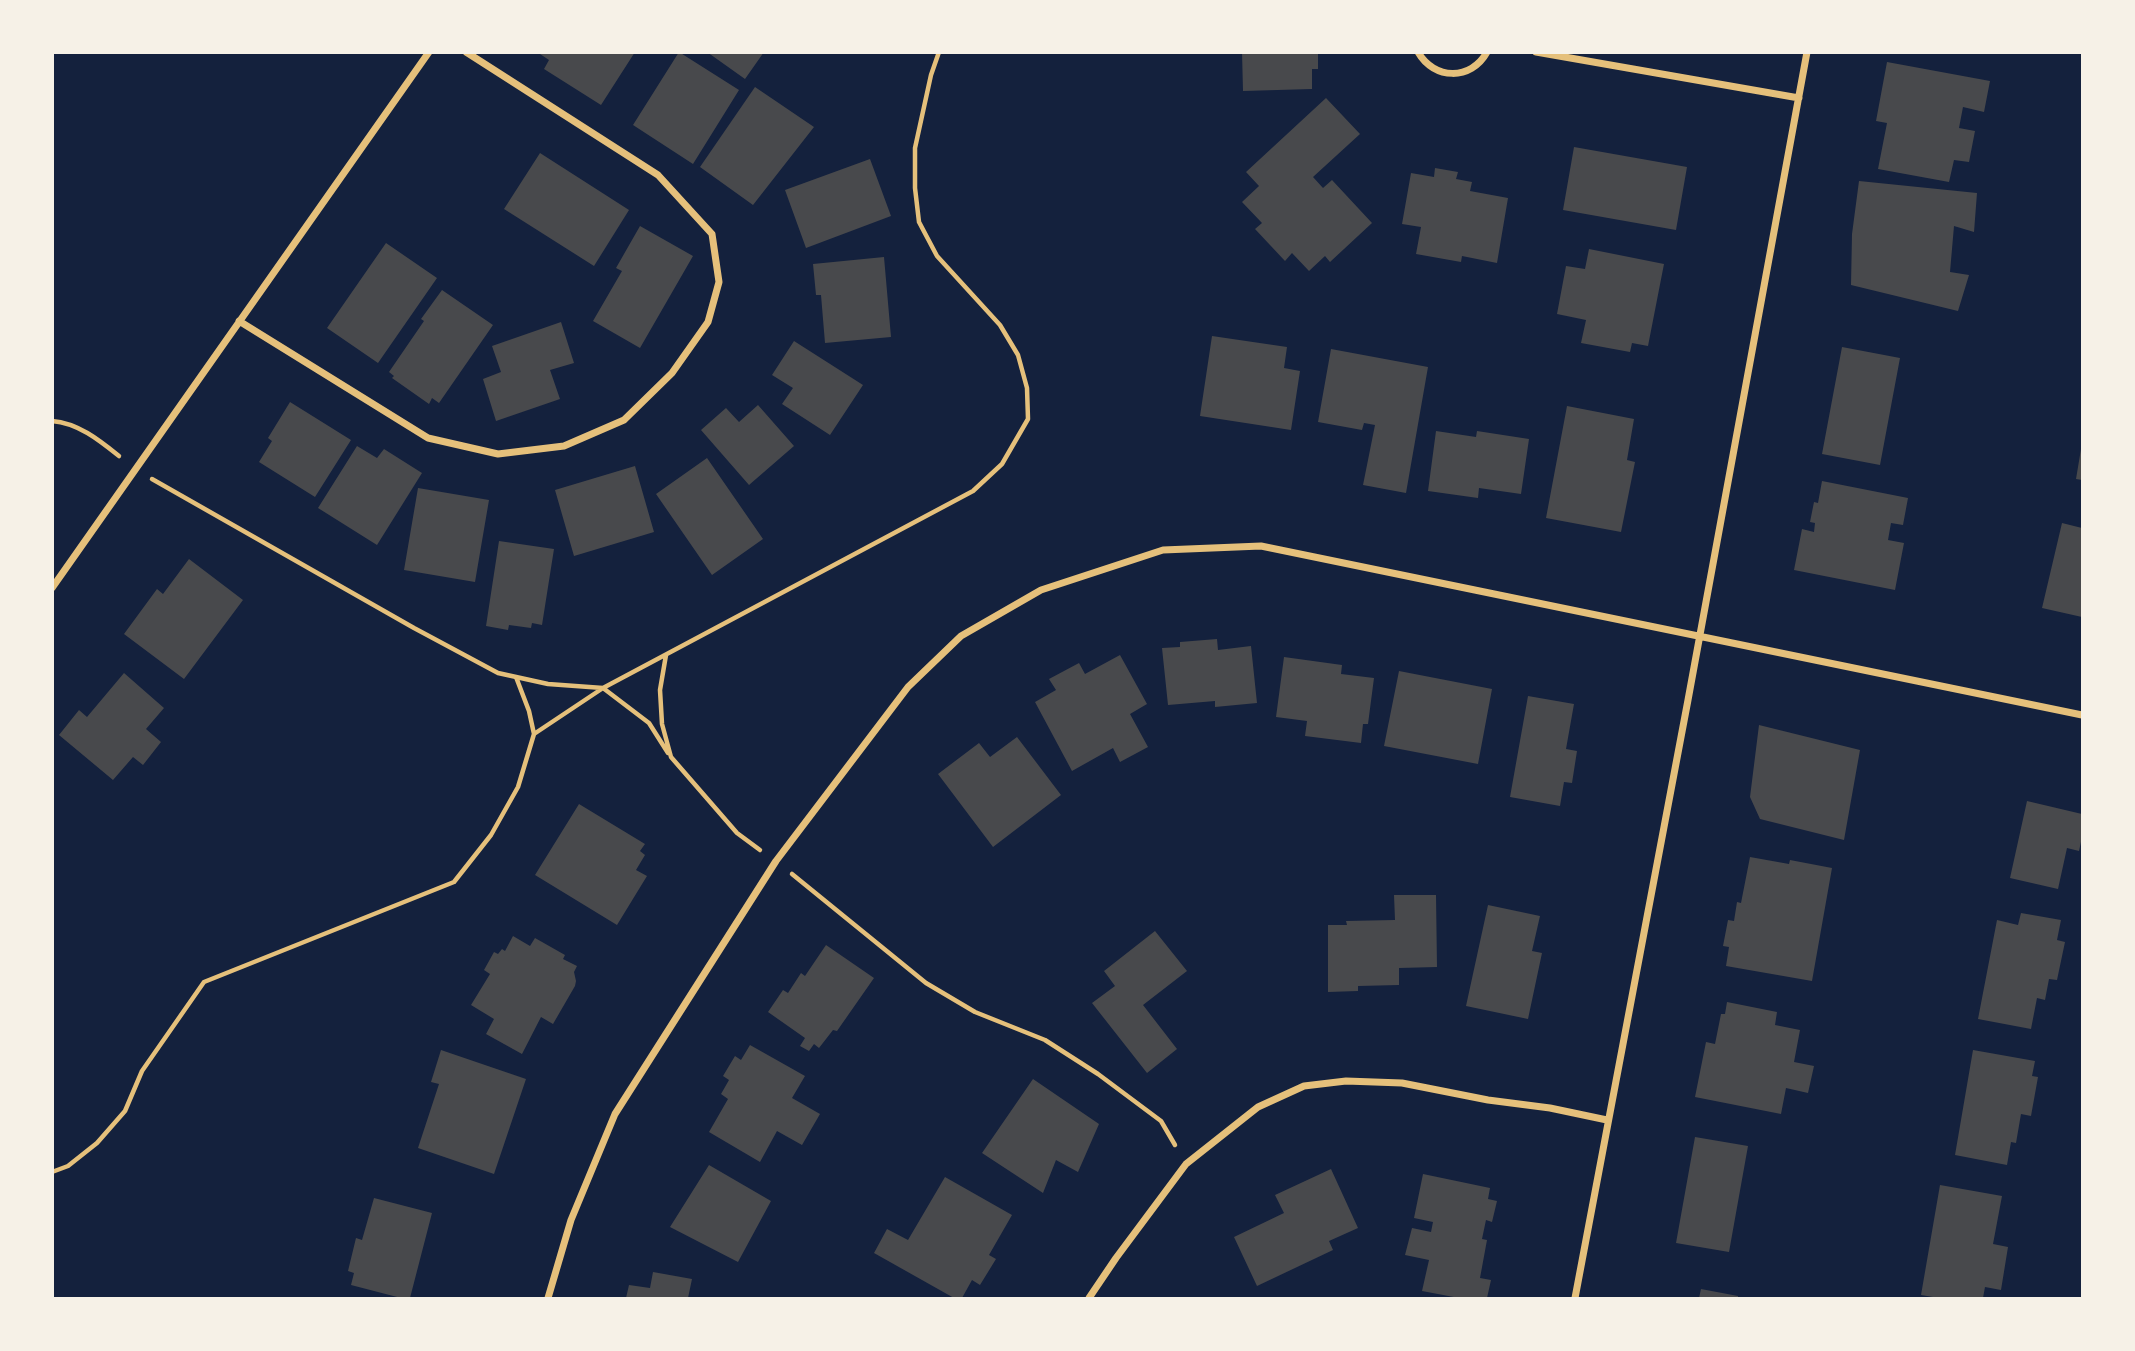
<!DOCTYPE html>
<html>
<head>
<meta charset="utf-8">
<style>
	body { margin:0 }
	#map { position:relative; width:2135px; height:1351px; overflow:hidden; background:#14213d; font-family:"Noto Serif",serif }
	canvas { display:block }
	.frame { position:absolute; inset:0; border:54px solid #f6f1e7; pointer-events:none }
</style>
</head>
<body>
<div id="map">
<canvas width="2135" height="1351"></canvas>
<div class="frame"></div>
</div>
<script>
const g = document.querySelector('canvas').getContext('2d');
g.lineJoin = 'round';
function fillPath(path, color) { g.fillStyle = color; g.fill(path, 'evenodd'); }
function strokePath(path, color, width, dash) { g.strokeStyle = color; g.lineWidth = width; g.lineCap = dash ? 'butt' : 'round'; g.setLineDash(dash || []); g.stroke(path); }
fillPath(new Path2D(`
	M537,52H635L601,105L544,69L549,60Z
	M679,52L739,90L693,164L633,125Z
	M707,52H764L745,79Z
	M1242,52H1318V69H1312V89L1243,91Z
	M1887,62L1990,81L1984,112L1963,107L1959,128L1975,131L1969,162L1954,160L1949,182L1878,169L1887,123L1876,121Z
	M755,87L814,127L753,205L700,167Z
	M1326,98L1360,134L1313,177L1323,188L1332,180L1372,223L1330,262L1325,256L1309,271L1292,253L1285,261L1255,229L1262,223L1242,202L1259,186L1246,172Z
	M1574,147L1687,167L1676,230L1563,210Z
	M540,153L629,210L594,266L504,209Z
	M870,159L891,216L806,248L785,190Z
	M1435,168L1458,172L1456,179L1472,182L1470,191L1508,198L1497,263L1462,256L1461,262L1416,254L1421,227L1402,224L1411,173L1434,177Z
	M1859,181L1977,193L1974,232L1954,226L1950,272L1969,275L1958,311L1851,285L1852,234Z
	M640,226L693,256L640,348L593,321L622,271L616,268Z
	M386,243L437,278L378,363L327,328Z
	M1589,249L1664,264L1648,346L1632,343L1630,352L1581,343L1586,320L1557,314L1566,266L1585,269Z
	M884,257L891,337L825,343L821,295H816L813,264Z
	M442,290L493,325L439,403L432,398L429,404L392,378L394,376L389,372L424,321L421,319Z
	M561,322L574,363L550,370L560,399L496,421L483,379L501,372L492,346Z
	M1212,336L1287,347L1284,368L1300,371L1291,430L1200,416Z
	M794,341L863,385L830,435L782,404L793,388L772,375Z
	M1842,347L1900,358L1880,465L1822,454Z
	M1331,349L1428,367L1406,493L1363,485L1375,425L1364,423L1362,430L1318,422Z
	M290,402L351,440L315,497L259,462L272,441L268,438Z
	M758,405L794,446L749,485L701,430L726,408L739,422Z
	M1567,406L1634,419L1627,460L1635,462L1621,532L1546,518Z
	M1436,431L1476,437L1477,431L1529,439L1521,494L1479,488L1478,498L1428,491Z
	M357,446L377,458L384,449L422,473L377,545L318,508Z
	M2081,449H2082V480L2076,479Z
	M707,458L763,539L712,575L656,494Z
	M635,466L654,532L574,556L555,490Z
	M1822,481L1908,498L1903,525L1891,523L1888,540L1904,543L1895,590L1794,570L1802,529L1814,532L1815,523L1810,522L1814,502L1818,503Z
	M418,488L489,500L475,582L404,570Z
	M2062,523L2082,528V617L2042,608Z
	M499,541L554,549L542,625L532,623L531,628L509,625L508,630L486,626Z
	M189,559L243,600L184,679L124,634L157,589L163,594Z
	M1217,639L1218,650L1251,646L1257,703L1215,707V701L1168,705L1162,648L1180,647V642Z
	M1120,655L1147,704L1130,714L1148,747L1120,762L1113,748L1072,771L1035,702L1056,690L1049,679L1079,663L1085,674Z
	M1284,657L1342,665L1341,674L1374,678L1368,724H1363L1361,743L1305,736L1307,721L1276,717Z
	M1399,671L1492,689L1478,764L1384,746Z
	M124,673L164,708L146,729L161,742L143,765L133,757L113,780L59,735L79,710L87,717Z
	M1528,696L1574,704L1566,749L1577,751L1572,783L1564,782L1560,806L1510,797Z
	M1759,725L1860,750L1844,840L1760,819L1750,797Z
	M1017,737L1061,795L993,847L938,774L979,743L990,757Z
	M2027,801L2082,814V837L2079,851L2067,848L2058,889L2010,878Z
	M579,804L645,844L640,851L645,855L636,870L647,876L617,925L535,875Z
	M1750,857L1789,864L1790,860L1832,868L1812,981L1726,966L1729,947L1723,946L1728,920L1734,921L1737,902L1741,903Z
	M1394,895H1436L1437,967L1399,968V985L1358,986V991L1328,992V925H1347L1346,921L1395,920Z
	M1488,905L1540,916L1532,951L1542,953L1528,1019L1466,1006Z
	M2021,913L2061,920L2057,940L2065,942L2057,980L2049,979L2045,1000L2037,998L2031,1029L1978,1019L1997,920L2018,925Z
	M1155,931L1187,971L1143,1005L1177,1049L1147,1073L1092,1003L1115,986L1104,971Z
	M513,936L530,946L535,938L565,955L563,959L577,966L574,972L576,981L575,986L553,1024L541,1017L522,1054L486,1034L494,1019L471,1005L490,974L484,970L494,952L498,954L502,949L505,951Z
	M826,945L874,978L837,1031L833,1030L819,1048L814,1044L809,1051L800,1046L805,1038L768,1012L783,990L788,993L801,973L805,976Z
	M1727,1002L1777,1012L1775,1025L1800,1030L1794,1062L1814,1066L1808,1093L1786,1088L1781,1114L1695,1097L1706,1042L1715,1044L1721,1014H1725Z
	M750,1045L805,1076L792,1098L820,1114L802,1145L777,1131L760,1162L709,1132L728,1099L721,1094L729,1080L723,1076L735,1056L741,1060Z
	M441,1050L526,1079L494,1174L418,1148L439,1084L431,1082Z
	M1973,1050L2035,1061L2032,1076L2038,1077L2031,1116L2021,1114L2016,1143L2011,1142L2007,1165L1955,1155Z
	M1033,1079L1099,1124L1078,1172L1056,1160L1043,1193L982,1153Z
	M1695,1137L1748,1146L1729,1252L1676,1243Z
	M709,1165L771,1201L738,1262L670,1227Z
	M1331,1169L1358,1228L1329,1241L1333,1250L1257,1286L1234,1237L1284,1213L1275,1195Z
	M1423,1174L1490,1188L1488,1199L1497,1201L1492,1222L1486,1220L1482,1239L1487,1240L1480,1278L1491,1280L1487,1298H1459L1422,1291L1429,1260L1405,1255L1412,1228L1431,1232L1433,1222L1414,1218Z
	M945,1177L1012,1215L989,1255L996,1259L980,1285L972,1280L962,1298H954L874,1253L887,1229L908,1240Z
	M1940,1185L2002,1196L1993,1244L2008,1247L2001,1290L1985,1287L1983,1298H1939L1921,1295Z
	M374,1198L432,1213L410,1298H401L351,1285L354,1273L348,1271L356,1238L362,1240Z
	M653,1272L692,1279L688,1298H626L629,1285L650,1288Z
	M1701,1289L1738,1296V1298H1699Z`), '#48494c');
strokePath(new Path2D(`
	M52,421C78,423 99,440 119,456
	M152,479L414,628L498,673L548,684L603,688L649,723L668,753
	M666,655L660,690L662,724L671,757L737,833L760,850
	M516,677L529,711L534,734
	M792,874L926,983L975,1012L1045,1040L1098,1074L1161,1121L1175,1145
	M52,1172L68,1166L97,1143L125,1111L142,1071L204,982L454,882L491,835L518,787L534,734L603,688L973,491L1002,464L1028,419L1027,388L1018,355L1000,325L937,256L919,222L915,188V148L931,75L939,52`), '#e5c07b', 4.5);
strokePath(new Path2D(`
	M1418,52C1434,80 1471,81 1487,52
	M1536,52L1799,98
	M239,321L428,438L498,454L564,446L624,420L672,373L708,322L719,282L712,234L658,175L466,52
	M52,588L429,52
	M548,1298L571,1220L615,1114L776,861L908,687L961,636L1041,590L1163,550L1261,546L2082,715
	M1089,1298L1116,1258L1186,1164L1258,1107L1304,1086L1346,1081L1402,1083L1488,1100L1550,1108L1607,1120
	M1575,1298L1688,700L1807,52`), '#e5c07b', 7);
</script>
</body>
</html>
